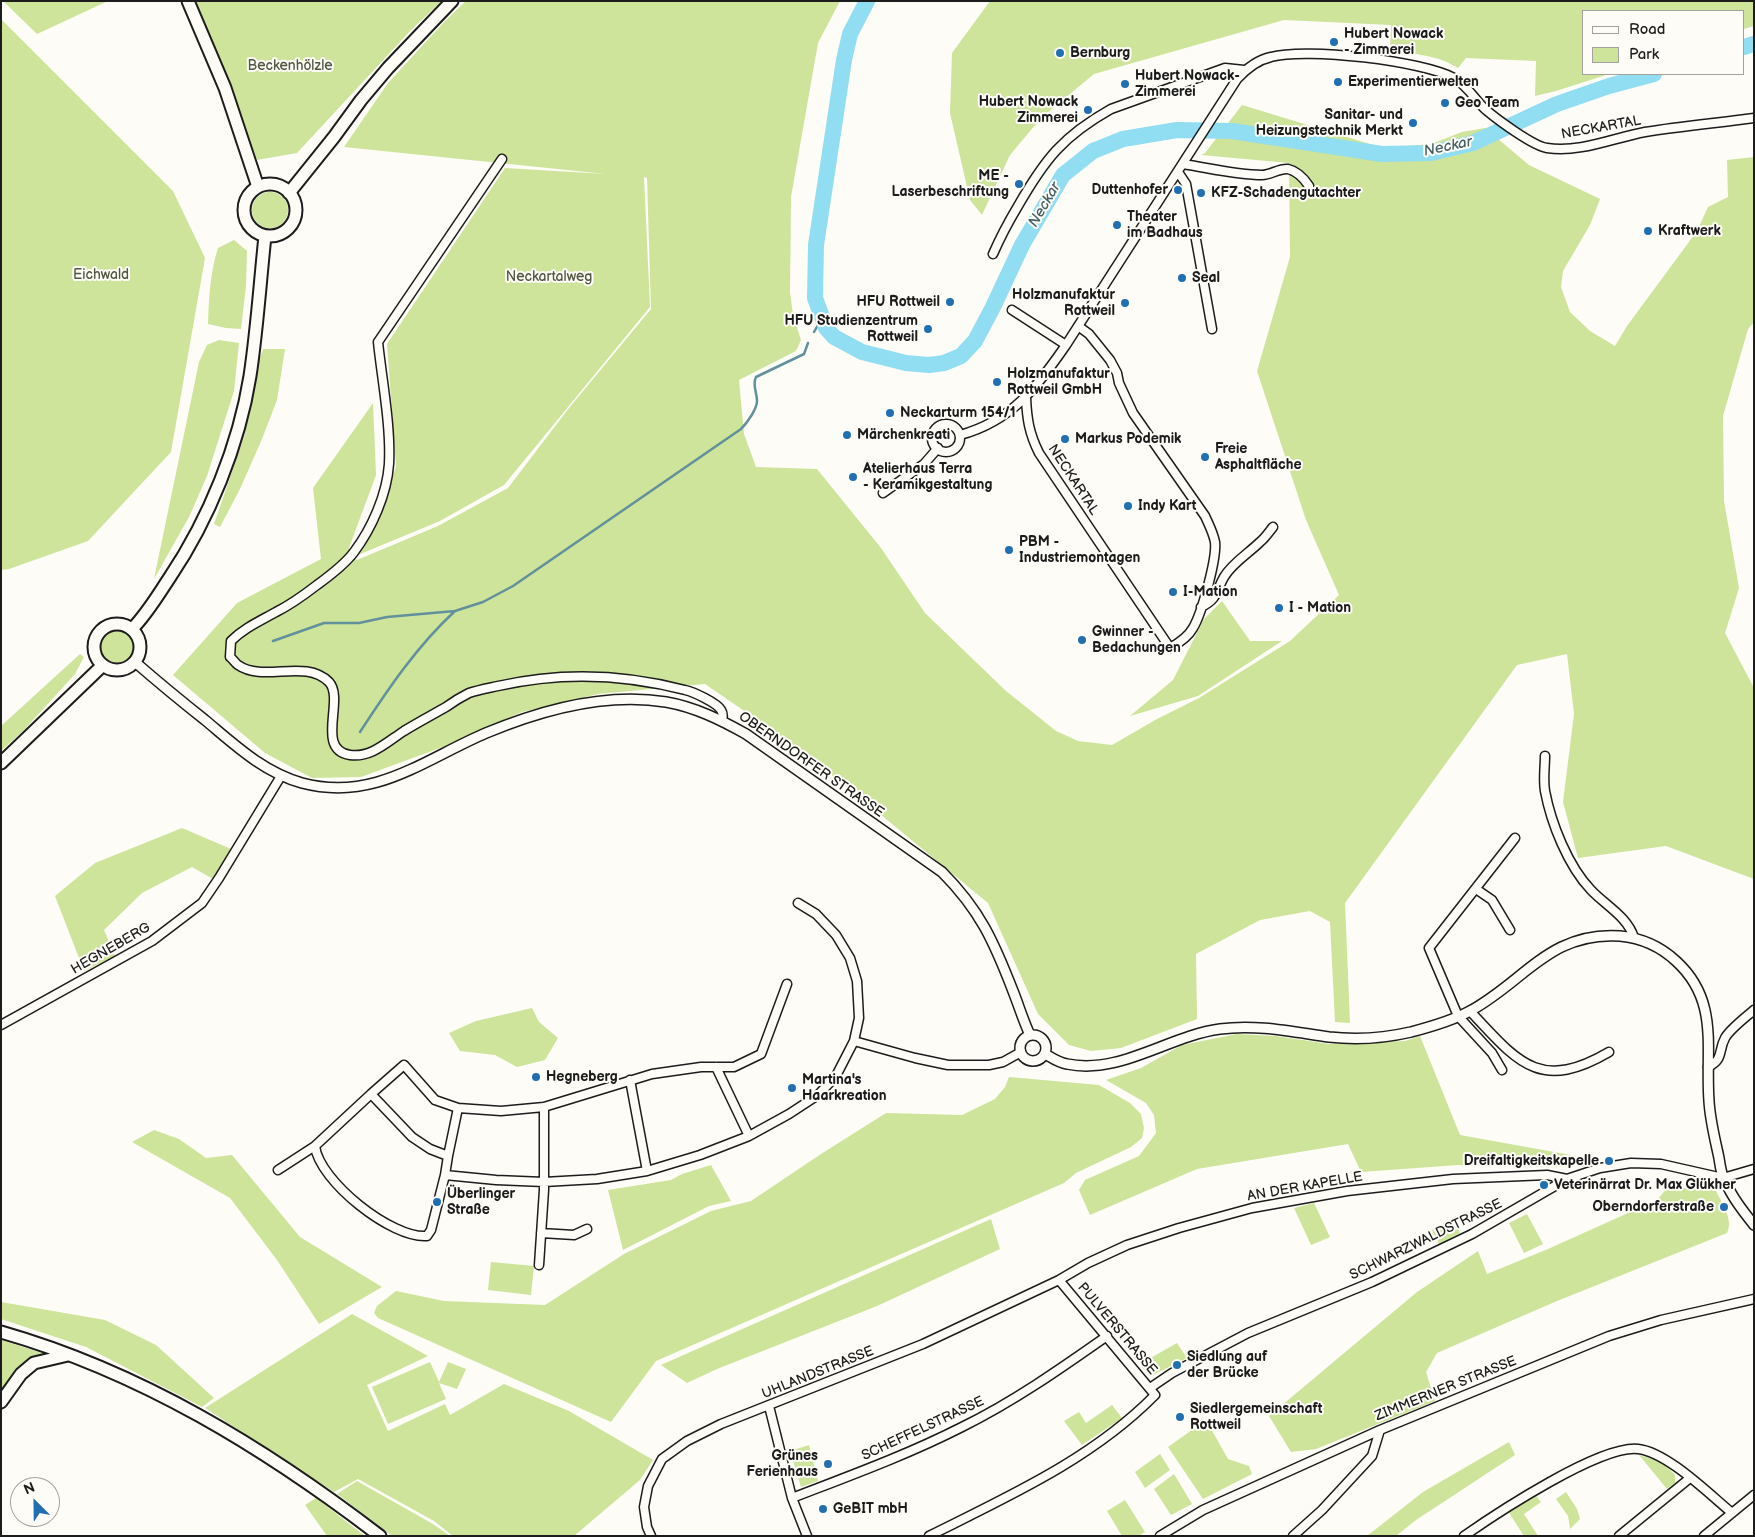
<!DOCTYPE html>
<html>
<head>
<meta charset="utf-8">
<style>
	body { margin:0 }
	#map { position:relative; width:1755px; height:1537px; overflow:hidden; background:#fdfcf7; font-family:"Balsamiq Sans",sans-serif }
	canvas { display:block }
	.frame { position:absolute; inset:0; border:2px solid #1c1c1c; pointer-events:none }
	.legend { position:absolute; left:1582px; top:10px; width:162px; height:65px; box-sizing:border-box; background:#fdfcf7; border:1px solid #a3a29f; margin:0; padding:6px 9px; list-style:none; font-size:15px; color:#1c1c1c }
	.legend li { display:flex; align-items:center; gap:10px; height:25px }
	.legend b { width:25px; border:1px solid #a3a29f }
	.north { position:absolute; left:10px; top:1477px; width:50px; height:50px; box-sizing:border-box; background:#fdfcf7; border:1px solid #a3a29f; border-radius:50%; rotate:337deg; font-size:14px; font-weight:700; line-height:20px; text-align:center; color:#1c1c1c }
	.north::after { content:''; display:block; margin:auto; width:18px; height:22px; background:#1f6fb2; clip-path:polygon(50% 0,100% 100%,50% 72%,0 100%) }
</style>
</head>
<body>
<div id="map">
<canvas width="1755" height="1537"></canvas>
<div class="frame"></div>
<ul class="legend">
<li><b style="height:6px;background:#fdfcf7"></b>Road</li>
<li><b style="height:14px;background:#cde49a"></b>Park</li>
</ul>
<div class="north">N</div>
</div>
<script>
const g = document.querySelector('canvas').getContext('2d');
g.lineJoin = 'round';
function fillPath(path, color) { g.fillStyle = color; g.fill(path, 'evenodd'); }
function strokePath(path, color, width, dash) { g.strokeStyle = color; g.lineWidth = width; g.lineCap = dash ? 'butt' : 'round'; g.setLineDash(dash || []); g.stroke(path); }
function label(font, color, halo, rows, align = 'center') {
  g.font = font + ' "Balsamiq Sans",sans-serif'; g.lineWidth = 4; g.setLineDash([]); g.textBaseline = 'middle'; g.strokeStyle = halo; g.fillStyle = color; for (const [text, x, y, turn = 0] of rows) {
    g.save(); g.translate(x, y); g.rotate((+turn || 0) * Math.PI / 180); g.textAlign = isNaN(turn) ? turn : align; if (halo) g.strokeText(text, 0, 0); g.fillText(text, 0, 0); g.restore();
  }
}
fillPath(new Path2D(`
	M3,1H108L37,34Z
	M195,1H442L411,30L297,153L257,160Z
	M466,1H840L818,43L791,197L790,292L793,315L801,340L796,351L739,380L744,434L756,467L817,469L881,548L925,613L1006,691L1056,731L1078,741L1112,745L1157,719L1199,698L1290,641L1339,595L1306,520L1257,371L1290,257L1289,163L1201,155L1205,153L1242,105L1383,148L1431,144L1462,132L1485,128L1529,165L1600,199L1590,225L1563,271L1561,287L1570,312L1590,331L1615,346L1627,326L1697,231L1708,207L1728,197L1727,160L1754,157V322L1748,329L1723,416L1724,501L1739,588L1725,633L1754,688V879L1666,846L1578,858L1563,802L1574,714L1567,654L1517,665L1345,903L1350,1023L1335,1022L1330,922L1310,911L1260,920L1196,954L1197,1019L1121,1048L1091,1051L1069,1045L1038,1014L988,903L846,786L753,717L705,684L598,694L522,712L448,745L361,777L312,778L265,753L173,675L237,603L321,559L313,488L373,403L376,475L349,548L357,560L438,526L508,488L569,408L651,309L647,178L644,177L650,307L504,485L440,521L358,555L385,503L396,466L387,344L505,168L606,174L344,147L388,83L445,21Z
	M990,1H1754V26L1744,29V11H1584V74H1609L1556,91L1535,96L1536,61L1466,58L1458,68C1438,55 1413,54 1390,50L1391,25L1284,20L1094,74L1041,118L1010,155L982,215L970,200L950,113L952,53Z
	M1,19L173,191L205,258L171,452L88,541L9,569L1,570Z
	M252 210a18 18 0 1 1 36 0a18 18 0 1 1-36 0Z
	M234,240L247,251L246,286L241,329L226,328L208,324C209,297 210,273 218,248Z
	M219,340L239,343L234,391L207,476L189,517L154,579L199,362L207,345Z
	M263,349H285L277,400L262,439L240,489L220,527L214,524L245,434L259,360Z
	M1222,601L1250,641H1282L1198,696L1130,716L1173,680L1204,619Z
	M100 647a18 18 0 1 1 36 0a18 18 0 1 1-36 0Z
	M80,654L84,657L75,674L24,730L1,751V726Z
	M182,828L231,849L213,879L192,867L142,893L104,930L115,956L84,971L55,896L95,863Z
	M532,1008L539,1022L558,1038L545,1060L517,1067L495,1055L460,1051L449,1033L476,1021Z
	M1237,1034L1276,1036L1329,1044L1405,1041L1420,1036L1460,1135L1593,1159L1571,1167L1458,1165L1361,1172L1348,1144L1197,1169L1090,1215L1079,1190L1085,1180L1139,1156L1156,1133L1154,1115L1146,1103L1106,1080L1141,1068L1182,1045Z
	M1009,1077L1099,1085L1130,1103L1141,1114L1144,1128L1142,1138L1131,1147L1076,1173L1064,1183L656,1361L611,1422L378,1318L374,1313L377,1306L396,1291L444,1301L545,1305L624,1254L711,1211L751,1201L821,1154L886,1113L962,1115L995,1099L1005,1087Z
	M154,1130L179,1139L206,1158L232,1155L300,1237L382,1287L319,1324L277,1260L230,1198L132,1142Z
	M711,1165L731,1201L709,1206L623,1250L608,1190L671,1180L682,1174Z
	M1675,1179L1683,1188L1715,1189C1721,1202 1734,1219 1727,1233L1557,1301L1437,1353L1426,1372L1435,1401L1316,1449L1291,1452L1269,1416L1417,1292L1478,1251L1487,1274L1548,1249L1657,1200Z
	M1314,1203L1330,1237L1311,1245L1294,1208Z
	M1527,1214L1543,1244L1524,1253L1509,1223Z
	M991,1219L1000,1249L877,1306L717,1369L687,1383L661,1365Z
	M1453,1219L1460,1233L1439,1244L1432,1230Z
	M491,1262L534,1266L531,1295L488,1290Z
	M1,1302L105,1320L156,1345L214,1398L202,1407L86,1347L1,1319Z
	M352,1314L428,1356L367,1385L388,1431L445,1404L450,1415L504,1384L569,1411L653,1460L640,1480L574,1536H453L434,1521L358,1479L334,1492L205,1408Z
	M1,1340L45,1354L23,1365L1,1396Z
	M1177,1343L1187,1358L1153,1375L1149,1376L1140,1364Z
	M430,1362L439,1382L448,1362L466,1369L457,1389L439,1383L446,1399L388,1424L372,1387Z
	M1112,1405L1122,1418L1082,1445L1064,1421L1079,1412L1086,1423Z
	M1206,1420L1228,1459L1249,1466L1252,1474L1203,1499L1168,1447Z
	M1509,1442L1515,1455L1416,1520L1396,1536H1367L1423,1492Z
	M809,1445L818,1481L801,1487L790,1451Z
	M1160,1454L1170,1470L1145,1488L1135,1472Z
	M1639,1455C1656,1460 1662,1461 1675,1475V1483L1667,1489Z
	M1174,1474L1192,1504L1171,1515L1154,1489Z
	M357,1481L433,1524L450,1536H392L337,1494Z
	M1566,1492L1577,1509L1580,1519L1570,1529L1568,1516L1556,1499Z
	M1536,1496L1541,1502L1524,1514L1538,1536H1524L1508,1511Z
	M316,1498L365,1536H327L305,1505Z
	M1125,1500L1145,1532L1138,1536H1122L1107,1511Z`), '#cde49a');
strokePath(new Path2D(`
	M814,332L822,318
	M273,641L324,623H359L387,617L455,611L483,602L513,586L741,429C747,423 757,409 757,401C757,392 752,385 756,377L804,354L808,343
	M360,732C388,689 417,646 455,611`), '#62909c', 2.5);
strokePath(new Path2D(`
	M867,1L850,34L844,60L816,245L815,298L826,328L834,337L862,352L906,363L929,365L944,363L961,356L975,341L993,307L1022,245L1063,175L1093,151L1123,139L1177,130L1232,131L1382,154L1431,153L1473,143L1557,104L1609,86L1654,74
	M1744,47L1754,44`), '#91ddf1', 16);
const minor = new Path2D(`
	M502,159L378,342C382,380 391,426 389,464C387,494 372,528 354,552C346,563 328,577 317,585C304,595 290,605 276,612C260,621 244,628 231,641L230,657C233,659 235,663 238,665C264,683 305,658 329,682C345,699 315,750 350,755C371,758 387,742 404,731C417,723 432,715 446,707C453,702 461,697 469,693C478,690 489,688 498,686C559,672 624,674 685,690C694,692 717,703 721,710C723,713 723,717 722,721
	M1183,164C1209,168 1236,175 1262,175C1271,175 1279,168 1288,169C1297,171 1305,180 1309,186
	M1178,172L1186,184L1212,329
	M993,254C1000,238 1009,221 1018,206C1045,159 1063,136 1111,109L1225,68L1244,70
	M1012,310L1066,345
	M1026,398C1027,419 1029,433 1039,453L1170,648C1179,643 1188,637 1193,628C1202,613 1217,558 1215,542C1213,532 1209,525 1205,516L1133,413L1119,383L1117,373L1110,360L1089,334L1078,326
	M932 438a14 14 0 1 1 28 0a14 14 0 1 1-28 0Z
	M960,435C1012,421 1037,387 1066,345L1237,79C1247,68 1257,60 1271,57C1306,47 1423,61 1454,78C1468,86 1475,100 1486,110C1498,120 1533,146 1547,148C1580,153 1613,138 1645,132C1681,126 1717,123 1754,118
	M883,493L924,464L938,448
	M1201,607C1218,599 1216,591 1224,577C1232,563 1249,553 1260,542C1265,538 1269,532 1273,527
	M1545,756C1545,767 1543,780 1545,791C1551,823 1568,866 1591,890C1605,905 1628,917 1634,938
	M1476,889L1492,900L1510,930
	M1470,1011C1517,1061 1539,1093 1609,1052
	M1,1025L152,941L202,903L219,878L281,776
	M854,1041L915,1058L948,1065H989L1003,1062L1021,1052
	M716,1067L749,1136
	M1708,1067C1724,1059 1718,1051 1725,1038C1730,1029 1746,1017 1754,1010
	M1502,1070L1492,1053L1458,1016L1429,948L1515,838
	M630,1080L647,1171
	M371,1094L404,1065L435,1100L458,1108L448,1156
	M458,1108L501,1111L544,1107L652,1074L701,1067H734L761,1054L787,984
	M315,1146L371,1094L412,1137L430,1149L448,1156L445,1175
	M278,1170L315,1146C319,1181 392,1239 427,1236L431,1230L445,1175L496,1180L544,1182L597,1179L647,1171L700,1155L749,1136L789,1114L818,1095L836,1076L854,1041L859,1018L857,981L850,958L836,935L816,914L798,903
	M541,1233L574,1235L587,1229
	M539,1265L544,1190V1107
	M1150,1388L1172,1373L1248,1333L1372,1282L1472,1234L1567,1179L1600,1168L1631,1163L1661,1164L1723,1178L1754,1169
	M769,1406L792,1498L807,1536
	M792,1498C849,1476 907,1455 962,1427C1013,1402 1060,1369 1107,1336
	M651,1536L647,1527L644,1507L648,1486L662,1459L687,1441L721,1424L923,1344L1059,1280L1088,1263L1127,1245L1179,1228L1252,1208L1347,1191L1453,1179L1547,1175L1567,1179
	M929,1536C1009,1496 1092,1459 1155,1395L1059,1280
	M1160,1536L1203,1510L1380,1430L1609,1336L1661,1320L1754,1299
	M1293,1536L1322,1510L1372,1456L1380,1430
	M1464,1536C1497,1513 1600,1445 1638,1449C1667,1452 1709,1494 1732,1513
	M1619,1536L1690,1478
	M1704,1536L1754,1495`);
const tertiary = new Path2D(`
	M135,662C158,682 181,701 205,720C235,745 263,772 302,783C374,802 423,760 486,733C541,710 606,692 666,702C695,707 721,720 746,734L942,872C980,910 994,942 1013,991C1019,1006 1023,1020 1030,1035
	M1020 1048a13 13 0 1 1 26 0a13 13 0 1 1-26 0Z
	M1045,1054C1052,1058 1059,1063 1067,1064C1120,1075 1168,1036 1220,1029C1257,1024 1293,1032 1329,1037C1356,1040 1385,1038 1411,1032C1430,1027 1452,1021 1470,1011C1524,982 1550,931 1620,936C1641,938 1661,947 1676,961C1720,1001 1705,1049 1709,1101C1710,1120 1715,1139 1719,1158C1720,1165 1721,1174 1725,1181C1732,1197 1743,1211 1754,1225`);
const primary = new Path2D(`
	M188,1L225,88L258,187
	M244 210a26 26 0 1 1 52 0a26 26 0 1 1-52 0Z
	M289,193L334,137L361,100L388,68L452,1
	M94 647a23 23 0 1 1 46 0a23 23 0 1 1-46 0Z
	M132,629C147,614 158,595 170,577C209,519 239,445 250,376C257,330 260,283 265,236
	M1,763L103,665
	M1,1332C141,1372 265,1448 380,1536
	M1,1402L21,1374L34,1363L68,1355`);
strokePath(minor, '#1c1c1c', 11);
strokePath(tertiary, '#1c1c1c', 12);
strokePath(primary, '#1c1c1c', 15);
strokePath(minor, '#fdfcf7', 8);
strokePath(tertiary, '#fdfcf7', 9);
strokePath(primary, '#fdfcf7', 11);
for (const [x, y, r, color] of [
	[1334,42,5,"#1f6fb2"],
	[1060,53,5,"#1f6fb2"],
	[1338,82,5,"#1f6fb2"],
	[1125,84,5,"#1f6fb2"],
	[1445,103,5,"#1f6fb2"],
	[1088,110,5,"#1f6fb2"],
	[1413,123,5,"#1f6fb2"],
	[1019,184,5,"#1f6fb2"],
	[1178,190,5,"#1f6fb2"],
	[1201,193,5,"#1f6fb2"],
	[1117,225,5,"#1f6fb2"],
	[1648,231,5,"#1f6fb2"],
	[1182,278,5,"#1f6fb2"],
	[950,302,5,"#1f6fb2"],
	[1125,303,5,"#1f6fb2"],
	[928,329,5,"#1f6fb2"],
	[997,382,5,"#1f6fb2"],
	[890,413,5,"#1f6fb2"],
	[847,435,5,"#1f6fb2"],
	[1065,439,5,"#1f6fb2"],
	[1205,457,5,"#1f6fb2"],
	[853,477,5,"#1f6fb2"],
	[1128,506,5,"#1f6fb2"],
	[1009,550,5,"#1f6fb2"],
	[1173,592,5,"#1f6fb2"],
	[1279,608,5,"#1f6fb2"],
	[1082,640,5,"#1f6fb2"],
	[536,1077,5,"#1f6fb2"],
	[792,1088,5,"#1f6fb2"],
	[1609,1161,5,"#1f6fb2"],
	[1544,1185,5,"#1f6fb2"],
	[437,1202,5,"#1f6fb2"],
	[1724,1207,5,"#1f6fb2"],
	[1177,1365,5,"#1f6fb2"],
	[1180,1417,5,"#1f6fb2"],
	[828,1464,5,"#1f6fb2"],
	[823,1509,5,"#1f6fb2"]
]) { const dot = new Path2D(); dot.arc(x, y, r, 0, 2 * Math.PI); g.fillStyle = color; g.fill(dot); strokePath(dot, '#fdfcf7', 2); }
label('bold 14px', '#1c1c1c', '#fdfcf7', [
	["Hubert Nowack",1344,34],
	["- Zimmerei",1344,50],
	["Bernburg",1070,53],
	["Hubert Nowack-",1135,76],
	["Zimmerei",1135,92],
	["Experimentierwelten",1348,82],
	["Hubert Nowack",1078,102,"right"],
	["Zimmerei",1078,118,"right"],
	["Geo Team",1455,103],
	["Sanitar- und",1403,115,"right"],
	["Heizungstechnik Merkt",1403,131,"right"],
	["ME -",1009,176,"right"],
	["Laserbeschriftung",1009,192,"right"],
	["Duttenhofer",1168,190,"right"],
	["KFZ-Schadengutachter",1211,193],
	["Theater",1127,217],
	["im Badhaus",1127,233],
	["Kraftwerk",1658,231],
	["Seal",1192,278],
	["Holzmanufaktur",1115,295,"right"],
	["Rottweil",1115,311,"right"],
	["HFU Rottweil",940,302,"right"],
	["HFU Studienzentrum",918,321,"right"],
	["Rottweil",918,337,"right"],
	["Holzmanufaktur",1007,374],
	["Rottweil GmbH",1007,390],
	["Neckarturm 154/1",900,413],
	["Märchenkreati",857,435],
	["Markus Podemik",1075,439],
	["Freie",1215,449],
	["Asphaltfläche",1215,465],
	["Atelierhaus Terra",863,469],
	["- Keramikgestaltung",863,485],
	["Indy Kart",1138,506],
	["PBM -",1019,542],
	["Industriemontagen",1019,558],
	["I-Mation",1183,592],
	["I - Mation",1289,608],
	["Gwinner -",1092,632],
	["Bedachungen",1092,648],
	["Hegneberg",546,1077],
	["Martina's",802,1080],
	["Haarkreation",802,1096],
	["Dreifaltigkeitskapelle",1599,1161,"right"],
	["Veterinärrat Dr. Max Glükher",1554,1185],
	["Überlinger",447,1194],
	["Straße",447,1210],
	["Oberndorferstraße",1714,1207,"right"],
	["Siedlung auf",1187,1357],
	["der Brücke",1187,1373],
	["Siedlergemeinschaft",1190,1409],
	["Rottweil",1190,1425],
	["Grünes",818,1456,"right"],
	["Ferienhaus",818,1472,"right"],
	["GeBIT mbH",833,1509]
], 'left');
label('14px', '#515842', '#fdfcf7', [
	["Beckenhölzle",290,66],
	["Eichwald",101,275],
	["Neckartalweg",549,277]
]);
label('14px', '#1c1c1c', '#fdfcf7', [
	["NECKARTAL",1601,128,-10],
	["NECKARTAL",1073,480,57],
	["OBERNDORFER STRASSE",811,765,35],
	["HEGNEBERG",111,949,-30],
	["AN DER KAPELLE",1305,1187,-10],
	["SCHWARZWALDSTRASSE",1426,1240,-26],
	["PULVERSTRASSE",1117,1329,50],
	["UHLANDSTRASSE",818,1373,-22],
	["ZIMMERNER STRASSE",1446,1389,-22],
	["SCHEFFELSTRASSE",923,1429,-25]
]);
label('italic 15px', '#456067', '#fdfcf7', [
	["Neckar",1448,147,-12],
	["Neckar",1045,205,-60]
]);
</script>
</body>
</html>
